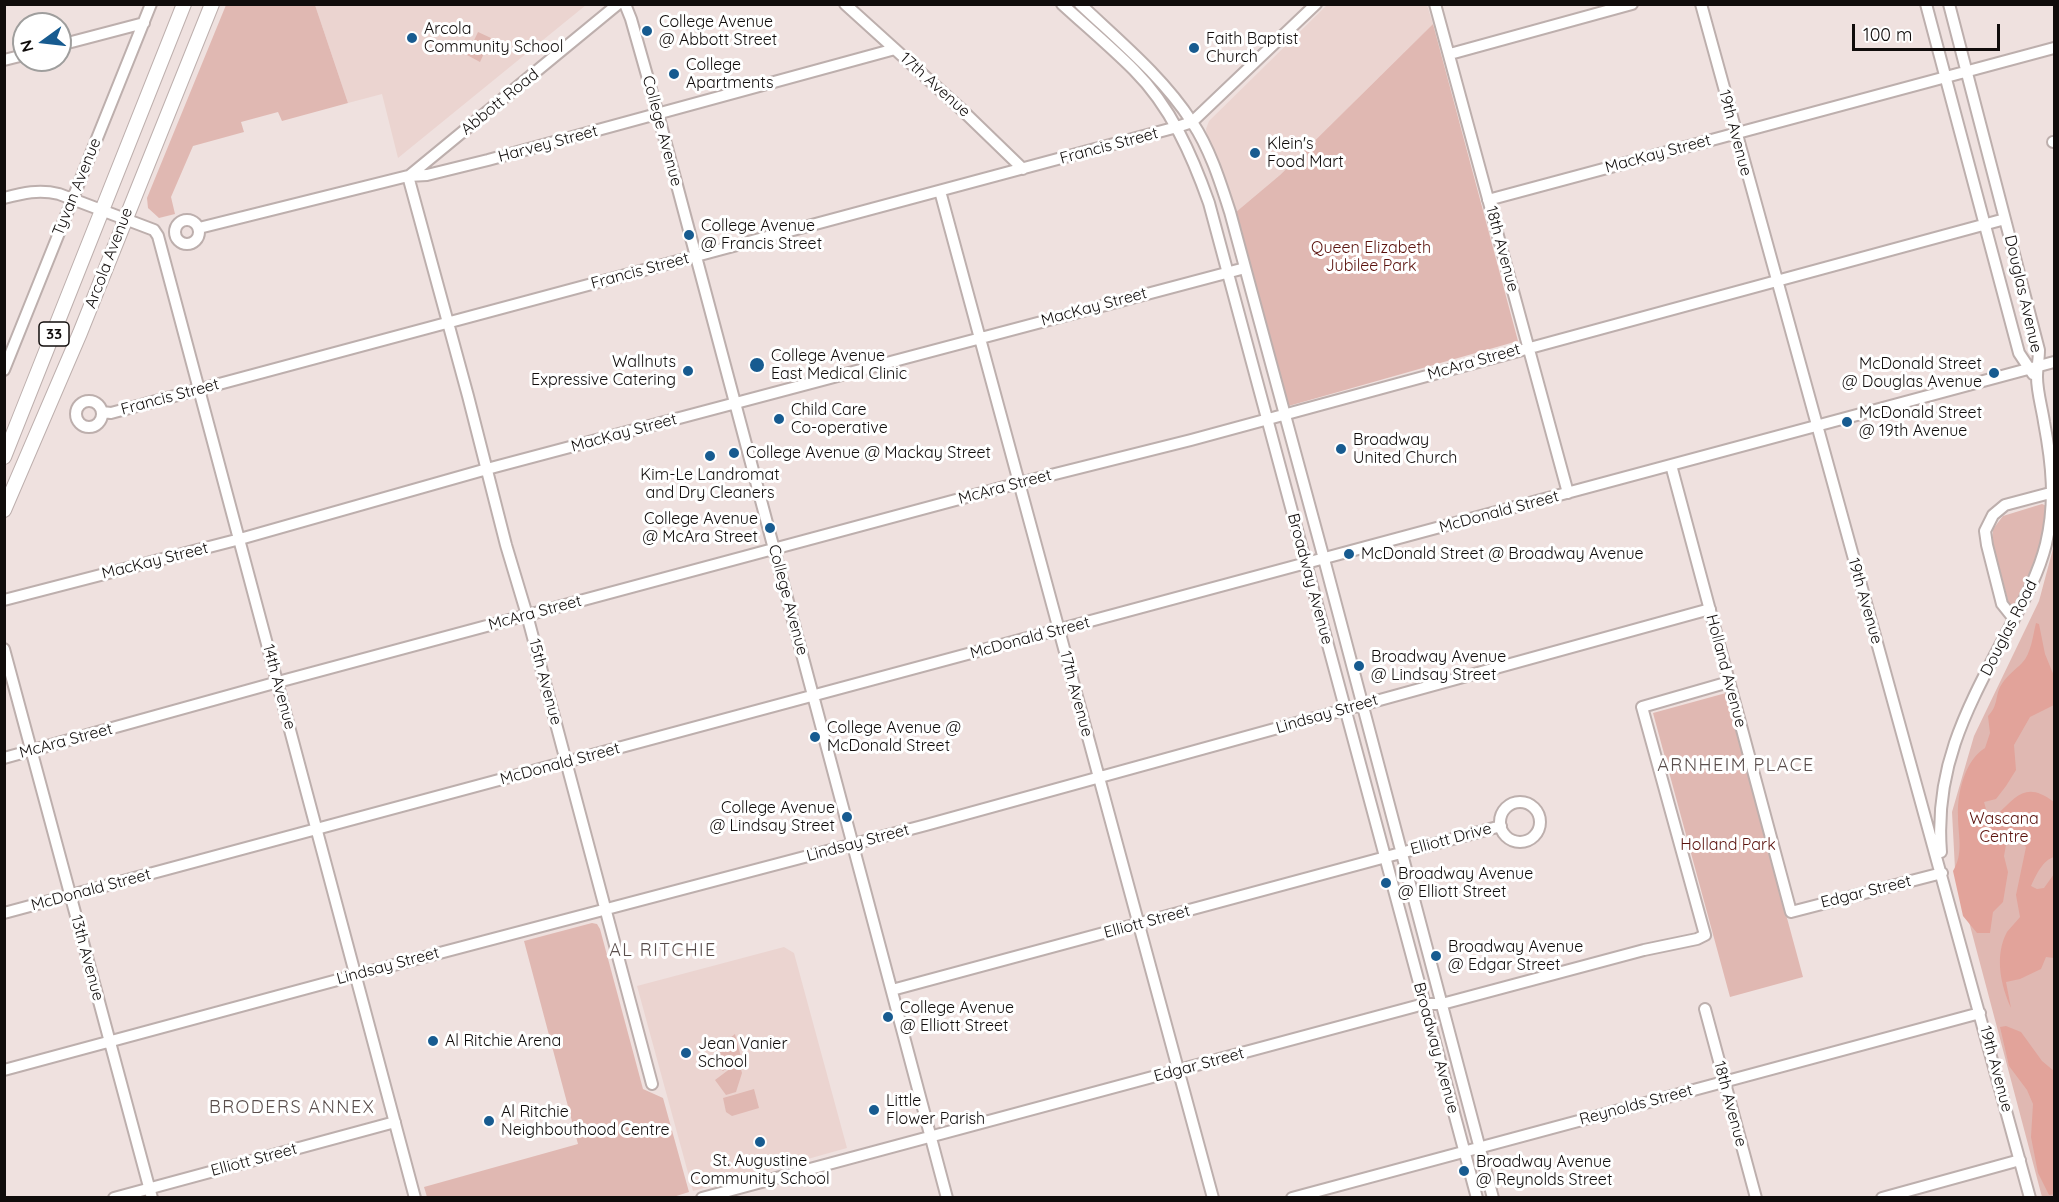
<!DOCTYPE html>
<html>
<head>
<meta charset="utf-8">
<style>
	body { margin:0 }
	#map { position:relative; width:2059px; height:1202px; overflow:hidden; background:#efe1df; font-family:Quicksand,sans-serif }
	canvas { display:block }
	.frame { position:absolute; inset:0; border:6px solid #100c0b; pointer-events:none }
	.north { position:absolute; left:12px; top:12px; width:60px; height:60px; box-sizing:border-box; background:#fff; border:2px solid #9f9e9d; border-radius:50%; rotate:255deg; font-size:16px; font-weight:700; line-height:24px; text-align:center; color:#100c0b }
	.north::after { content:''; display:block; margin:auto; width:21px; height:27px; background:#175b90; clip-path:polygon(50% 0,100% 100%,50% 72%,0 100%) }
	.scale { position:absolute; left:1852px; top:24px; width:148px; height:27px; box-sizing:border-box; border:3px solid #100c0b; border-top:0; padding-left:8px; font-size:18px; line-height:21px; white-space:nowrap; color:#100c0b; -webkit-text-stroke:4px #fff; paint-order:stroke }
</style>
</head>
<body>
<div id="map">
<canvas width="2059" height="1202"></canvas>
<div class="frame"></div>
<div class="north">N</div>
<div class="scale">100 m</div>
</div>
<script>
const g = document.querySelector('canvas').getContext('2d');
g.lineJoin = 'round';
function fillPath(path, color) { g.fillStyle = color; g.fill(path, 'evenodd'); }
function strokePath(path, color, width, dash) { g.strokeStyle = color; g.lineWidth = width; g.lineCap = dash ? 'butt' : 'round'; g.setLineDash(dash || []); g.stroke(path); }
function label(font, color, halo, rows, align = 'center') {
  g.font = font + ' Quicksand,sans-serif'; g.lineWidth = 6; g.setLineDash([]); g.textBaseline = 'middle'; g.strokeStyle = halo; g.fillStyle = color; for (const [text, x, y, turn = 0] of rows) {
    g.save(); g.translate(x, y); g.rotate((+turn || 0) * Math.PI / 180); g.textAlign = isNaN(turn) ? turn : align; if (halo) g.strokeText(text, 0, 0); g.fillText(text, 0, 0); g.restore();
  }
}
fillPath(new Path2D(`
	M315,5H586L398,158L382,94L348,103Z
	M1327,5H1427L1433,24L1280,175L1236,212L1207,139L1206,129L1209,121Z
	M784,947L794,953L847,1148L693,1191L637,986Z`), '#ebd4d0');
fillPath(new Path2D(`
	M226,5H315L348,103L282,121L278,112L241,122L244,132L193,146L171,197L175,214L159,218L148,208L147,198Z
	M1433,24L1518,341L1285,407L1236,212L1280,175Z
	M478,32L491,38L480,62L467,55Z
	M2042,504L2047,506C2044,542 2031,574 2016,606L2012,608L2009,605L1992,540L1993,529L2003,516Z
	M2054,545V1197H2042L1955,869L1952,812L1974,736L2039,601Z
	M1726,693L1803,977L1730,997L1653,713Z
	M592,923L597,924L600,929L643,1089L663,1098L689,1192L670,1198L427,1197L424,1187L578,1144L524,941Z
	M735,1034L741,1057L723,1071L715,1064V1050Z
	M739,1062L742,1073L736,1092L726,1095L715,1080Z
	M754,1089L759,1108L732,1116L726,1112L723,1098Z`), '#e0b8b2');
fillPath(new Path2D(`
	M2036,623L2039,624L2045,654L2054,676V705L2030,717L2014,745L2016,770L2006,786L1996,799L1984,802L1988,816L1997,815C2018,794 2027,782 2054,802V857C2043,860 2036,875 2031,886L2037,889L2044,888L2054,874V958L2046,957L2041,969L2020,979L2006,982L2011,1008C2001,986 1994,956 2007,932C2011,927 2016,922 2020,917L2016,895L2026,847L2018,839L2006,845L2004,856L2008,872L2003,902L1993,912L1990,933H1977L1963,916L1953,871C1964,853 1958,836 1958,816C1957,793 1965,760 1985,748L1990,733L1988,716C1998,706 1995,698 2000,687C2006,676 2014,671 2022,663C2031,654 2033,635 2036,623Z
	M2006,1026L2021,1032L2042,1061L2054,1071V1194L2049,1195L2038,1173L2031,1137L2033,1104L2027,1090L2009,1066L2000,1027Z`), '#e2a39a');
const minor = new Path2D(`
	M625,4L631,19L658,114L947,1198
	M845,4L961,109L1023,169
	M1062,4C1086,26 1111,47 1134,70C1171,107 1192,155 1209,203L1477,1198
	M1080,4C1119,41 1162,76 1192,122C1210,149 1220,181 1230,212L1324,559L1493,1198
	M1435,4L1568,493
	M1701,4C1808,403 1923,799 2030,1198
	M1926,4L2019,353L2033,374
	M60,45L144,23
	M1450,54L1632,4
	M4,60L24,55
	M2053,142H2054
	M408,176L468,396L506,545L527,615L652,1084
	M409,176L618,4
	M940,191L1213,1198
	M4,198C23,193 39,189 59,194L154,230L158,236L415,1198
	M1488,200L2054,48
	M175 232a12 12 0 1 1 24 0a12 12 0 1 1-24 0Z
	M199,228L408,176L427,175L488,160L895,49
	M4,370L151,4
	M76 414a13 13 0 1 1 26 0a13 13 0 1 1-26 0Z
	M102,412L111,413L1177,127L1192,122L1316,4
	M1671,465L1791,912L1942,873
	M4,600L240,539L487,469L1245,268
	M2014,619L2002,604L1987,545L1985,531L1993,515L2005,505L2054,492
	M4,649L152,1198
	M4,758L278,682L1019,483L1191,440L2005,219
	M1500 822a20 20 0 1 1 40 0a20 20 0 1 1-40 0Z
	M1941,852C1934,765 1969,705 2007,632C2022,604 2038,576 2046,544C2056,502 2052,464 2044,422C2042,408 2037,392 2037,377C2037,368 2039,359 2039,350L1949,4
	M4,913L2054,362
	M892,990L1501,826
	M1705,1009L1756,1198
	M4,1070L356,975L926,825L1710,609
	M114,1198L395,1122
	M702,1198L1424,1004H1442L1644,950L1697,939L1705,935L1642,707L1729,682
	M1292,1198L1980,1013
	M1882,1198L2020,1160`);
const major = new Path2D(`
	M4,457L184,4
	M4,510L80,333L212,4`);
strokePath(minor, '#bdafad', 14);
strokePath(major, '#bdafad', 16);
strokePath(minor, '#fff', 10);
strokePath(major, '#fff', 14);
for (const [x, y, r, color] of [
	[647,31,6,"#175b90"],
	[412,38,6,"#175b90"],
	[1194,48,6,"#175b90"],
	[674,74,6,"#175b90"],
	[1255,153,6,"#175b90"],
	[689,235,6,"#175b90"],
	[757,365,8,"#175b90"],
	[688,371,6,"#175b90"],
	[1994,373,6,"#175b90"],
	[779,419,6,"#175b90"],
	[1847,422,6,"#175b90"],
	[1341,449,6,"#175b90"],
	[734,453,6,"#175b90"],
	[710,456,6,"#175b90"],
	[770,528,6,"#175b90"],
	[1349,554,6,"#175b90"],
	[1359,666,6,"#175b90"],
	[815,737,6,"#175b90"],
	[847,817,6,"#175b90"],
	[1386,883,6,"#175b90"],
	[1436,956,6,"#175b90"],
	[888,1017,6,"#175b90"],
	[433,1041,6,"#175b90"],
	[686,1053,6,"#175b90"],
	[874,1110,6,"#175b90"],
	[489,1121,6,"#175b90"],
	[760,1142,6,"#175b90"],
	[1464,1171,6,"#175b90"]
]) { const dot = new Path2D(); dot.arc(x, y, r, 0, 2 * Math.PI); g.fillStyle = color; g.fill(dot); strokePath(dot, '#fff', 2); }
for (const [x, y, w] of [
	[54,334,30]
]) { const box = new Path2D(); box.roundRect(x - w / 2, y - 12, w, 24, 4.5); g.fillStyle = '#fff'; g.fill(box); strokePath(box, '#100c0b', 1.5); }
label('bold 15px', '#100c0b', null, [
	["33",54,334]
]);
label('16px', '#100c0b', '#fff', [
	["College Avenue",659,22],
	["@ Abbott Street",659,40],
	["Arcola",424,29],
	["Community School",424,47],
	["Faith Baptist",1206,39],
	["Church",1206,57],
	["College",686,65],
	["Apartments",686,83],
	["Klein's",1267,144],
	["Food Mart",1267,162],
	["College Avenue",701,226],
	["@ Francis Street",701,244],
	["College Avenue",771,356],
	["East Medical Clinic",771,374],
	["Wallnuts",676,362,"right"],
	["Expressive Catering",676,380,"right"],
	["McDonald Street",1982,364,"right"],
	["@ Douglas Avenue",1982,382,"right"],
	["Child Care",791,410],
	["Co-operative",791,428],
	["McDonald Street",1859,413],
	["@ 19th Avenue",1859,431],
	["Broadway",1353,440],
	["United Church",1353,458],
	["College Avenue @ Mackay Street",746,453],
	["Kim-Le Landromat",710,475,"center"],
	["and Dry Cleaners",710,493,"center"],
	["College Avenue",758,519,"right"],
	["@ McAra Street",758,537,"right"],
	["McDonald Street @ Broadway Avenue",1361,554],
	["Broadway Avenue",1371,657],
	["@ Lindsay Street",1371,675],
	["College Avenue @",827,728],
	["McDonald Street",827,746],
	["College Avenue",835,808,"right"],
	["@ Lindsay Street",835,826,"right"],
	["Broadway Avenue",1398,874],
	["@ Elliott Street",1398,892],
	["Broadway Avenue",1448,947],
	["@ Edgar Street",1448,965],
	["College Avenue",900,1008],
	["@ Elliott Street",900,1026],
	["Al Ritchie Arena",445,1041],
	["Jean Vanier",698,1044],
	["School",698,1062],
	["Little",886,1101],
	["Flower Parish",886,1119],
	["Al Ritchie",501,1112],
	["Neighbouthood Centre",501,1130],
	["St. Augustine",760,1161,"center"],
	["Community School",760,1179,"center"],
	["Broadway Avenue",1476,1162],
	["@ Reynolds Street",1476,1180]
], 'left');
label('16px', '#100c0b', '#fff', [
	["17th Avenue",935,85,42],
	["Abbott Road",500,102,-39],
	["College Avenue",662,131,75],
	["19th Avenue",1735,133,75],
	["Harvey Street",548,144,-15],
	["Francis Street",1109,146,-15],
	["MacKay Street",1658,154,-15],
	["Tyvan Avenue",77,187,-68],
	["18th Avenue",1502,249,75],
	["Arcola Avenue",109,258,-69],
	["Francis Street",640,271,-15],
	["Douglas Avenue",2023,294,77],
	["MacKay Street",1094,307,-15],
	["McAra Street",1474,362,-16],
	["Francis Street",170,397,-15],
	["MacKay Street",624,433,-15],
	["McAra Street",1005,487,-15],
	["McDonald Street",1499,512,-15],
	["MacKay Street",155,561,-14],
	["Broadway Avenue",1310,579,75],
	["College Avenue",788,600,75],
	["19th Avenue",1865,601,74],
	["McAra Street",535,613,-15],
	["Douglas Road",2009,628,-63],
	["McDonald Street",1030,638,-15],
	["Holland Avenue",1726,671,75],
	["15th Avenue",545,682,75],
	["14th Avenue",279,687,75],
	["17th Avenue",1076,694,75],
	["Lindsay Street",1327,714,-16],
	["McAra Street",66,741,-15],
	["McDonald Street",560,764,-15],
	["Elliott Drive",1451,839,-15],
	["Lindsay Street",858,843,-15],
	["McDonald Street",91,890,-15],
	["Edgar Street",1866,892,-14],
	["Elliott Street",1147,922,-15],
	["13th Avenue",87,958,75],
	["Lindsay Street",388,966,-15],
	["Broadway Avenue",1436,1048,75],
	["Edgar Street",1199,1065,-15],
	["19th Avenue",1996,1069,75],
	["18th Avenue",1730,1104,75],
	["Reynolds Street",1636,1105,-15],
	["Elliott Street",254,1160,-15]
]);
label('16px', '#5a110c', '#fff', [
	["Queen Elizabeth",1371,248],
	["Jubilee Park",1371,266],
	["Wascana",2004,819],
	["Centre",2004,837],
	["Holland Park",1728,845]
]);
g.letterSpacing = '1.5px';
label('18px', '#5a4e4c', '#fff', [
	["ARNHEIM PLACE",1736,766],
	["AL RITCHIE",663,951],
	["BRODERS ANNEX",292,1108]
]);
g.letterSpacing = '0px';
</script>
</body>
</html>
